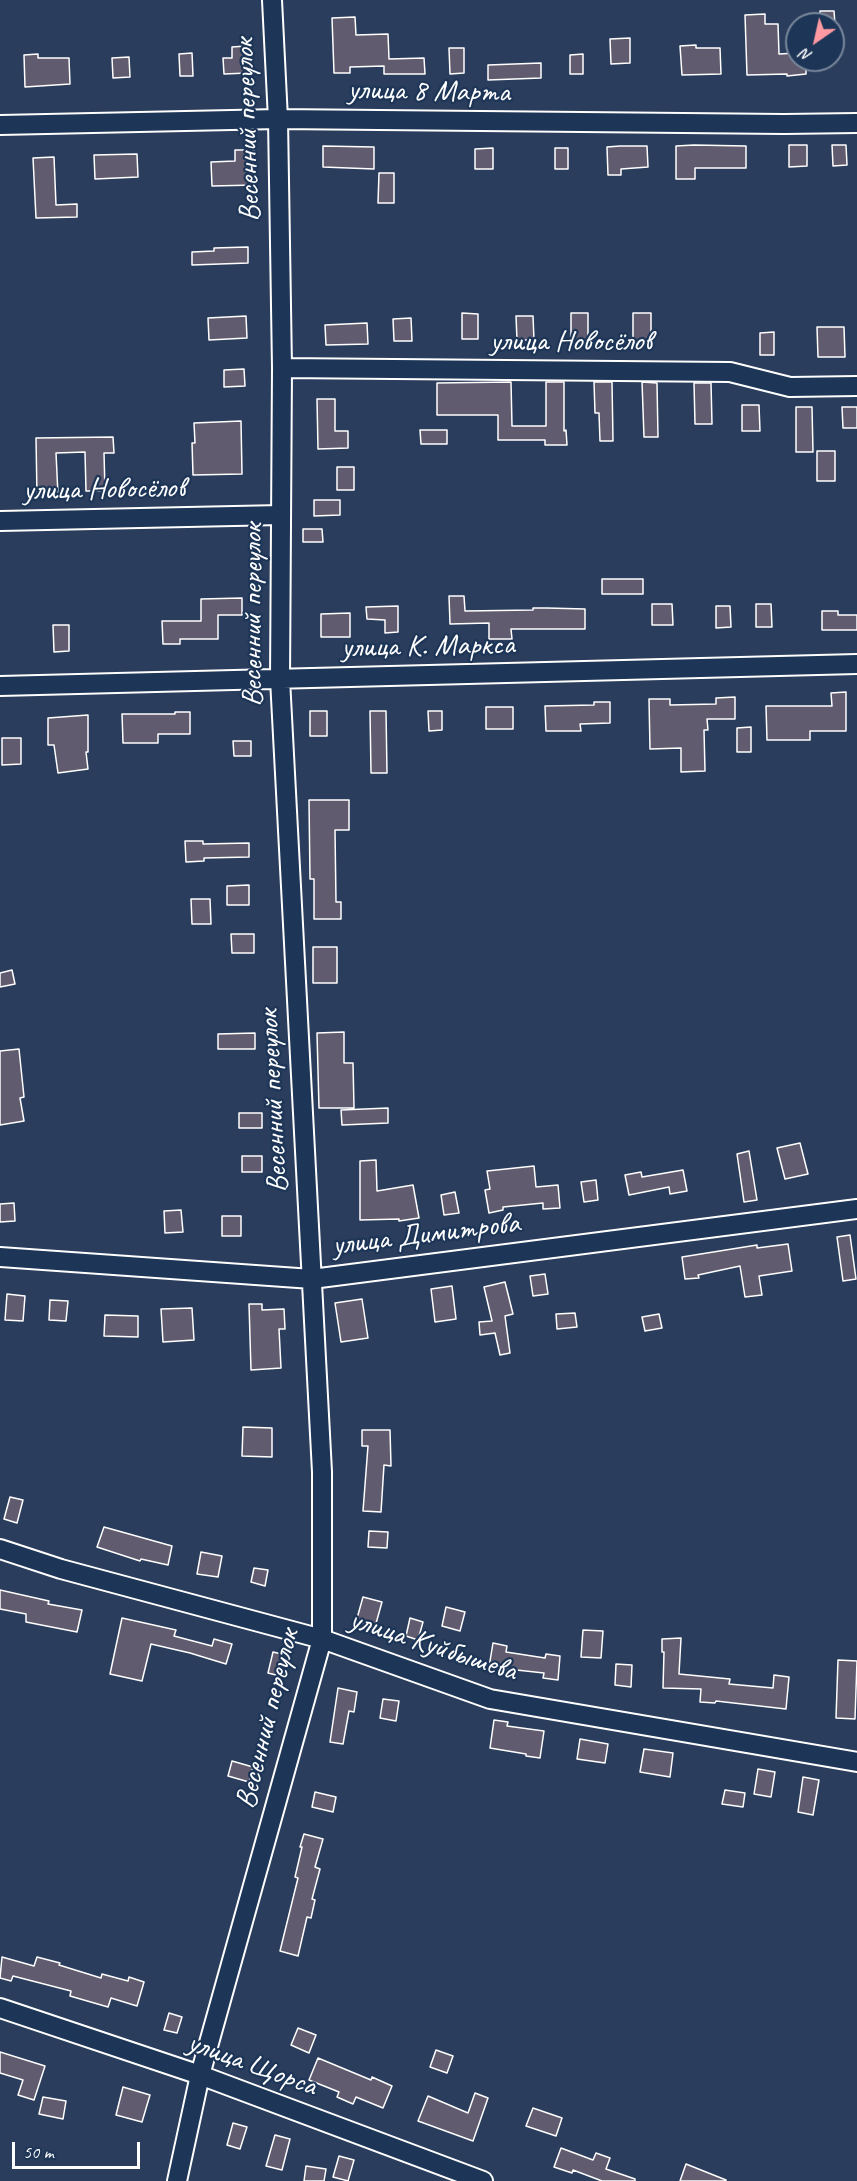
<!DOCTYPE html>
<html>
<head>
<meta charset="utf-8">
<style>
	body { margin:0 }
	#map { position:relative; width:857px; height:2181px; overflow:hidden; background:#2a3d5c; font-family:Caveat,sans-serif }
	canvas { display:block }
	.north { position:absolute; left:785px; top:12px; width:60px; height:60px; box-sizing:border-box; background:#1d3557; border:2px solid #77869a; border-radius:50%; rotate:214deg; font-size:16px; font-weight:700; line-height:24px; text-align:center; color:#fff }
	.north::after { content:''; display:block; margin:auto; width:21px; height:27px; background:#ff9aa2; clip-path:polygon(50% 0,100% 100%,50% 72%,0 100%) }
	.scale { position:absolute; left:12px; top:2142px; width:128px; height:27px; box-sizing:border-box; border:3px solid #fff; border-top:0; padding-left:8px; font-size:18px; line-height:21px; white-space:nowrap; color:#fff; -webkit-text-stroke:4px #1d3557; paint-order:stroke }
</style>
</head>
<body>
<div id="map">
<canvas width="857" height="2181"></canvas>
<div class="north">N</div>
<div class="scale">50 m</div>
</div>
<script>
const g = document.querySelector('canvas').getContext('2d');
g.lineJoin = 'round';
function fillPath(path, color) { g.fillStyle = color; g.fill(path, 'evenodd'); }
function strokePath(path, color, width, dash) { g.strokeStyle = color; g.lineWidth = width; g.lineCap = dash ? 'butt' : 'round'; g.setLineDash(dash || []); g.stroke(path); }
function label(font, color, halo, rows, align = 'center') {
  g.font = font + ' Caveat,sans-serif'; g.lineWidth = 4.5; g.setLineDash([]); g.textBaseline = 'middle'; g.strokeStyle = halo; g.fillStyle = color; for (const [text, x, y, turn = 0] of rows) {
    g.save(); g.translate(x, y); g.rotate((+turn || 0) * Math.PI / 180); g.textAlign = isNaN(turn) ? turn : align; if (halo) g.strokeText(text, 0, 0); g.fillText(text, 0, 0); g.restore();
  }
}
const building = new Path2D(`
	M820,11H834L835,24H821Z
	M765,14V24H778L779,54L797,53V60H806V74L787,76V74L747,75L745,15Z
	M355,17L356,35L388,34L389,59L424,58L425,74H384V66L350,67V73H334L332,18Z
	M630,38V63L611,64L610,39Z
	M696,45V48H720L721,74L682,75L680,46Z
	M246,46L247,73L224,74L223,58H232V47Z
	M449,48H464V73L450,74Z
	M192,53L193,76H180L179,54Z
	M38,54V58H69L70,84L25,87L24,55Z
	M583,54V74H570V55Z
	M129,57L130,77L113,78L112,58Z
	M541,63V78L488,80V65Z
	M694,145L746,146V168H695V179H676V146Z
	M789,145H807V166L789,167Z
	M832,145H846L847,165L833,166Z
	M323,146L374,147V169L323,167Z
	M620,146H647L648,167L621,169V175H608L607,147Z
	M493,148V169H475V149Z
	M555,148H568V169H555Z
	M235,150H254L255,185L212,186L211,162L235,161Z
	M137,154L138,177L95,179L94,155Z
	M54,157L56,205L77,204V217L36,218L33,158Z
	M379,173H394V203H378Z
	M248,247V263L192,265V252L214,251V248Z
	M462,313L478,314V339H462Z
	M571,313H588V343L571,344Z
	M633,313H651V346H633Z
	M246,316L247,338L209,340L208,318Z
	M516,316H533L534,340H517Z
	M411,318L412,341H394L393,319Z
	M367,323L368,344L326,345L325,325Z
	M817,327H844L845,357H818Z
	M774,332V355H760V333Z
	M244,369L245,386L224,387V370Z
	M511,382L512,426H546V382H564V431L566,430L567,445H545V440H498V415H437V383Z
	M594,382H612L613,441H600L599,413H595Z
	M642,382L657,383L658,437H644Z
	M694,383H711L712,424H695Z
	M317,399H335V431H348V448L318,449Z
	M742,405H759L760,431H742Z
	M796,407H812L813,452H796Z
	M842,407H857V428H843Z
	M241,421L242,474L193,475L192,443H195L194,423Z
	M420,430H447V444H421Z
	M113,437L114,453H104L105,491H86L85,452L56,453L58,495L37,496L36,438Z
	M817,451H835V481H817Z
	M337,467H354V490H337Z
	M314,500H340V515L314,516Z
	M303,529H322L323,542H303Z
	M602,579H643V594H602Z
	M449,596H464L465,611L533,610V608H547L585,609V629H511L512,639H489V623L450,624Z
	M242,598V615H218V639H180V644H163L162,621H201V599Z
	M652,604H672L673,625H652Z
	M756,604H771L772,627H756Z
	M398,606V632L385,633V620L367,619L366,607Z
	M716,606H730L731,627L716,628Z
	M822,611H838V615H857V630H822Z
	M350,613V637H321V614Z
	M53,625H69V651L54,652Z
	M846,692V731H810V740H767L766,706H832L831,693Z
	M735,697V719H707L708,730H704L705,771L681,772V748L650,749L649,699H670V705L716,704V698Z
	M594,702H610V723L580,724L581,731H546L545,706L594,705Z
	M486,707H513V729H486Z
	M310,711H327V736H310Z
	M370,711H386L387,773H371Z
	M428,711H442V730L429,731Z
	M175,712H190V734H158V743H123L122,714H175Z
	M88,715V752H86L88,769L58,773L54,745H48V718Z
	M751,727V752H737V728Z
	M2,738H21V764L2,765Z
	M233,741H251V756H234Z
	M309,800H349V830H335L336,902H341V919H314V879H310Z
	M185,841H203V844L249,843V857L204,858V861L186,862Z
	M249,885V905H227V886Z
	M191,899H210L211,924H192Z
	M231,934H254V953H232Z
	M313,947H337V983H313Z
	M12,970L15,984L0,987V973Z
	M344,1032V1063H353L354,1108H319L317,1033Z
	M255,1033V1049H218V1034Z
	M19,1049L24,1097L20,1098L24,1121L0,1125V1051Z
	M388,1108V1123L342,1125L341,1110Z
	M239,1113H262V1128H239Z
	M800,1143L808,1174L785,1179L777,1148Z
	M749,1151L757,1200L744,1202L737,1154Z
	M242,1156H262V1172H242Z
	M376,1160L377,1191L413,1185L419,1218L399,1221V1219L360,1220V1161Z
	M534,1166L536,1187L558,1185L560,1208L543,1209V1203L503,1207V1210L489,1213L485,1190L490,1189L487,1171Z
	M683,1170L687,1191L670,1194L669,1187L629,1195L625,1175L641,1172L642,1177Z
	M596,1180L598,1200L584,1202L581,1182Z
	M455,1192L459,1213L444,1215L441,1195Z
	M14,1203L15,1221L0,1222V1204Z
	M181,1210L183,1232L165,1233L164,1211Z
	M222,1216H241V1236H222Z
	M850,1235L856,1279L843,1281L837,1237Z
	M788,1244L792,1271L759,1276L762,1295L745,1297L740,1266L698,1275L699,1278L685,1279L682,1257L757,1245V1248Z
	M545,1274L548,1294L533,1296L530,1276Z
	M505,1282L513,1314L505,1316L510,1353L500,1355L495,1333L480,1335L479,1322L492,1321L484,1287Z
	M452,1286L456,1319L435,1322L431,1289Z
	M7,1294L25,1296L23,1321L5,1320Z
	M362,1299L368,1338L341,1342L335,1303Z
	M50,1300L68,1301L66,1321L49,1320Z
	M249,1304H262V1310L284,1309L285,1329H279L281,1368L251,1370Z
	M192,1308L194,1340L163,1342L161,1309Z
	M575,1313L577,1327L557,1329L556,1314Z
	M659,1314L662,1328L645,1331L642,1317Z
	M105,1315L138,1316V1337L104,1336Z
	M243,1427L272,1428V1457L242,1456Z
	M362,1430H390L391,1466L384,1465L381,1512L363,1511L368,1446H362Z
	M10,1497L23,1500L17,1523L4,1519Z
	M104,1527L172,1546L168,1565L141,1559L140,1561L97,1547Z
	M369,1531L388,1532L387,1548L368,1547Z
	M201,1552L222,1556L218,1577L197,1574Z
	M254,1568L268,1570L265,1586L251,1582Z
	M0,1590L49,1601L48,1604L82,1610L77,1632L26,1622V1614L0,1609Z
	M363,1597L382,1602L375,1627L356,1622Z
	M446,1607L465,1612L460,1631L442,1626Z
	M122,1618L176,1630L174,1636L212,1646L214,1639L232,1644L226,1664L190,1653L151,1644L142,1681L110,1674Z
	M410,1618L423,1622L418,1640L406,1636Z
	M583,1630L603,1631L601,1658L581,1657Z
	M681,1638L679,1674L730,1679L729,1684L773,1688L774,1675L789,1677L786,1709L716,1701L715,1703L700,1702L701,1689L663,1688L664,1652H662V1639Z
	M493,1643L507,1646L506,1652L545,1658L546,1654L560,1656L558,1680L543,1678L544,1673L489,1667Z
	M273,1652L290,1656L284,1677L268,1673Z
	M838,1660L857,1661L855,1719L836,1718Z
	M616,1664L632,1665L631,1687L615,1685Z
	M338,1688L357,1692L354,1712L349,1711L343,1744L330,1742Z
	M383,1699L399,1701L396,1721L380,1718Z
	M494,1720L508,1722L507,1726L544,1731L540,1758L526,1756V1754L490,1748Z
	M580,1739L608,1744L605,1763L577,1759Z
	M644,1749L673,1753L670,1777L640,1772Z
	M232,1761L253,1767L249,1782L228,1776Z
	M758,1769L775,1772L771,1797L754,1794Z
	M803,1777L819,1780L813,1815L798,1812Z
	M725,1790L745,1793L743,1807L722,1804Z
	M315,1792L336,1797L333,1812L312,1807Z
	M304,1834L323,1839L315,1867L320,1869L312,1899L315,1900L311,1918L307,1917L298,1956L280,1951L298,1878L295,1877L302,1847H300Z
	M2,1957L34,1966L37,1957L60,1963L59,1965L101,1978L102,1974L128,1981L129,1977L144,1982L137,2006L111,1998L108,2007L70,1996L71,1991L13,1976L11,1981L0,1978Z
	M169,2013L182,2017L177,2033L164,2030Z
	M298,2028L316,2035L309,2053L291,2045Z
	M436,2050L453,2056L447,2073L430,2067Z
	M0,2052L45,2066L34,2100L18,2095L23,2080L0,2073Z
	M318,2058L371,2080L372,2077L392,2086L383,2108L356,2097L353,2104L337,2097L339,2092L309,2080Z
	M123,2087L150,2095L142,2122L116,2115Z
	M475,2093L488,2098L473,2141L418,2121L428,2096L468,2113Z
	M43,2097L66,2101L63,2119L39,2114Z
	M533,2108L562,2118L556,2136L526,2126Z
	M233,2123L247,2127L240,2149L227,2145Z
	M275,2135L290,2139L282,2170L266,2166Z
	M561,2148L593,2160L596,2153L610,2158L606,2169L635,2179V2181H602L573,2170L572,2173L554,2167Z
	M339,2156L354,2160L348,2181L333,2177Z
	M686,2164L726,2180V2181H680Z
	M306,2166L326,2169L324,2181H304Z`);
fillPath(building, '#605b6e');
strokePath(building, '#fff', 1.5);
const minor = new Path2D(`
	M0,125L278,119L784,124L857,123
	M282,368L730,372L790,387L857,386
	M0,521L281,515
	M0,686L857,664
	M0,1257L312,1279L857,1209
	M0,1549L61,1569L322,1639L490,1699L857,1762
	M0,2008L200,2075L483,2181
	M177,2181L200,2075L322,1639V1472L280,679L282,368L278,119L272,0`);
strokePath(minor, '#fff', 22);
strokePath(minor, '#1d3557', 18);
label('30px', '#fff', '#1d3557', [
	["улица 8 Марта",429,92,1],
	["Весенний переулок",248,130,-92],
	["улица Новосёлов",571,342],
	["улица Новосёлов",104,490,-1],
	["Весенний переулок",253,615,-90],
	["улица К. Маркса",428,647,-1],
	["Весенний переулок",274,1101,-93],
	["улица Димитрова",426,1235,-7],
	["улица Куйбышева",433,1646,18],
	["Весенний переулок",268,1719,-76],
	["улица Щорса",252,2065,20]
]);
</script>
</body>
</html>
